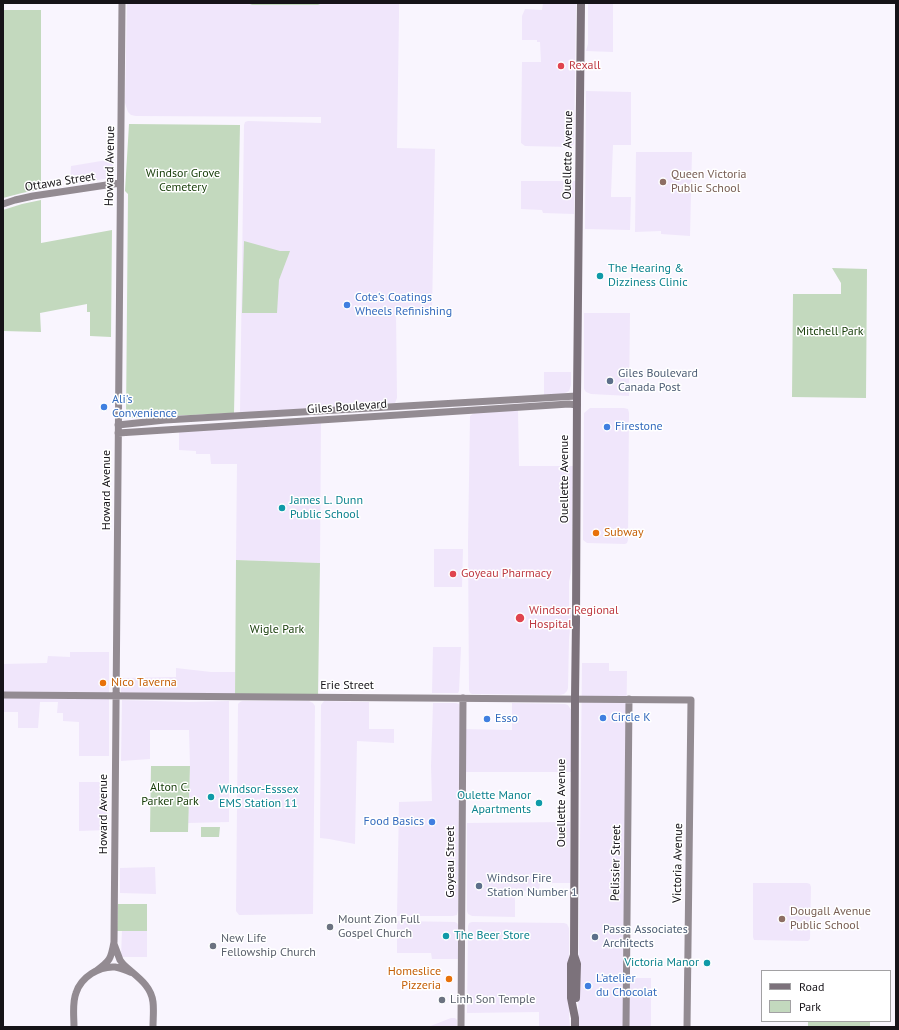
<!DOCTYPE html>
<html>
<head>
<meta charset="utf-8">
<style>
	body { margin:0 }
	#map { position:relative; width:899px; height:1030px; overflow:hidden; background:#f9f5fe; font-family:"PT Sans",sans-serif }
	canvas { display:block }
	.frame { position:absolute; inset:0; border:4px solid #161318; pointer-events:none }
	.legend { position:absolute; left:761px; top:970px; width:130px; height:52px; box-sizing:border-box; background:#fff; border:1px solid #a2a1a3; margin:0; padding:5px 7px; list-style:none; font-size:12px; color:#161318 }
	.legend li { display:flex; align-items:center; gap:8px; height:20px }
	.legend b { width:20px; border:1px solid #a2a1a3 }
</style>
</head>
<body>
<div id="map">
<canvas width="899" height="1030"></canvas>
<div class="frame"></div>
<ul class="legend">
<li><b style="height:5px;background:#7c727b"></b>Road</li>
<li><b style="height:11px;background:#c3d9be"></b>Park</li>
</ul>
</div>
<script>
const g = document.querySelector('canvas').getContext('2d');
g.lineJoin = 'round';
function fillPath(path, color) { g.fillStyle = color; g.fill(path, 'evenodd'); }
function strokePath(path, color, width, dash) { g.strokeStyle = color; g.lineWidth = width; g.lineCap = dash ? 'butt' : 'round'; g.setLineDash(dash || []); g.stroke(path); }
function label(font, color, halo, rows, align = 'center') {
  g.font = font + ' "PT Sans",sans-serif'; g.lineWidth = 3; g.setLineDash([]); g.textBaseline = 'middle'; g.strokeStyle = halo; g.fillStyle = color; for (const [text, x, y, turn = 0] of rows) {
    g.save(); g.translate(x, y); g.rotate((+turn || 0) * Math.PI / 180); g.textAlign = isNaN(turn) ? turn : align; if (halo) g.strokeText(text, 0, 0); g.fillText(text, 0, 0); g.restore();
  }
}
fillPath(new Path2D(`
	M127,3H399V15L397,148L435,149L432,312H396L397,398L395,403L242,413L240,412L244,125L245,122L248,121L321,123V117H319L136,116L131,115L128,112L125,103Z
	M543,3H576L574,144L569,147L525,146L521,143L522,62H541L540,42H537V40H522V16L525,9L542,10Z
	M588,3H613V52L586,51L588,44Z
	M586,91L631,92V145H613L611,194V197H631L630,230L585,229Z
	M636,152H692L690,236L661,234V231L635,232Z
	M113,159V174L110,178L70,185L71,166Z
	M521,181H575L574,214L543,213L542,210L521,209Z
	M584,313H630L629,396L591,394L586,392L584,389Z
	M544,372H571V385L569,391L563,394L544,395Z
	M590,408H624L628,409L629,413L628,540L627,543L625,544L587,543L583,540L584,413Z
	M518,410L519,466H573L572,553L571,572L569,582V609L571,616L569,640L568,688L567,691L564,694L560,695L472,694L470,693L469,690L468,543L470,416L474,413Z
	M321,420L320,563L236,560L237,464H211L210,454H196V451L179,450V429Z
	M434,549H463L462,587H434Z
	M433,647H461L459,691L458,693H432Z
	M70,652H109V756H79V722L63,721V713H57L58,702H40L38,728H18V712H3V664L47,663L48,656L70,657Z
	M582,663H609V671H627L623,978H651V1027H578Z
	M176,668L211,672H235V697L121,696V678L176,677Z
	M122,700L189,702L229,701V822L188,823L190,766L189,730H150V759L121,761Z
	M242,701H309L313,703L315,706L313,914L239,915L236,911L238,704L240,702Z
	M324,701L369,702V729H394V743L357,741L355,844L329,839L320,838L321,705Z
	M433,703H456L459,704L460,707V729L512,730V703L565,704L568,705L571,710V772H459L458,910L457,915L453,916H397L399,802L432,801L431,766Z
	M79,782H107L108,830L79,831Z
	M570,822V883H540L539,891H515V917L472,916L468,914L467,911V823Z
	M155,867L156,894L120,893V868Z
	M753,883H807L810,884L811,887L810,939L808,941L754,940L753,937Z
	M397,921L455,922L457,923L458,925V959H432L431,953H397Z
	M472,922L564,923L567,924L569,928V988L570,997L569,1016L570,1027H539V1012L467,1013L468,926L469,923Z
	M122,930L147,931V957H121Z
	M451,1018H455L457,1020V1027H428Z`), '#f0e6fb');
fillPath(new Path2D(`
	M248,3H322L318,5H252Z
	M3,10H41V189L22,193L3,198Z
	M129,124L240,125L234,413L126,418L128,194L125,191Z
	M41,200V243L112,230L111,337L90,336V312H87V304L40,313L41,332L3,331V210L22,204Z
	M244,241L280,251H290L279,280L277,313H242Z
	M832,268L867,269L866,398L792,397L793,294H841V283Z
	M236,560L320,563L318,697H235Z
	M151,766H190L188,832H150Z
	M201,827H220L219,837H201Z
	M118,904H147V931H117Z
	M808,1021H870V1027H808Z`), '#c3d9be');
strokePath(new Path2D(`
	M3,204L15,200L33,196L120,183
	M118,425L165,420L577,396
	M118,433L569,404L577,405
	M3,695L691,700L687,1027
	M114,944L120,960L123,964C134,975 151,984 153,1002C154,1010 153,1019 153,1027
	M96,971C110,961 111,959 114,942L122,3
	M74,1027C74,1016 72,1003 76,993C81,977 99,966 115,967C122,968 127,971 133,973
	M461,1027L463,698
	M626,1027L629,699`), '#938b92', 7);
strokePath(new Path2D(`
	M574,955L577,964L576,998
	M575,1027V1018L571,998V964L574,955L575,698L576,621L577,396L581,3`), '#7c727b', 8);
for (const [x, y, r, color] of [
	[561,66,4,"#e0444e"],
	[663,182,4,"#8d6e63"],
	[600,276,4,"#0f9aa8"],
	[347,305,4,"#3f7fe0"],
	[610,381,4,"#5c6f8a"],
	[104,407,4,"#3f7fe0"],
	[607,427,4,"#3f7fe0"],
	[282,508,4,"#0f9aa8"],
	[596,533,4,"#e8710a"],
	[453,574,4,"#e0444e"],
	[520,618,5,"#e0444e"],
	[103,683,4,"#e8710a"],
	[603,718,4,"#3f7fe0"],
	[487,719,4,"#3f7fe0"],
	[211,797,4,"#0f9aa8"],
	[539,803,4,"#0f9aa8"],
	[432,822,4,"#3f7fe0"],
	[479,886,4,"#5c6f8a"],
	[782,919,4,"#8d6e63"],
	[330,927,4,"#6b7280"],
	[446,936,4,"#0f9aa8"],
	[595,937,4,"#5c6f8a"],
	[213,946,4,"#6b7280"],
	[707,963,4,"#0f9aa8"],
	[449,979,4,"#e8710a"],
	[588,986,4,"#3f7fe0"],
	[442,1000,4,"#6b7280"]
]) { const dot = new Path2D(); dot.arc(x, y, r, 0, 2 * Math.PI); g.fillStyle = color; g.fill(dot); strokePath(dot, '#fff', 1.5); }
label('12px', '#be3a42', '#fff', [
	["Rexall",569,66],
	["Goyeau Pharmacy",461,574],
	["Windsor Regional",529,611],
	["Hospital",529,625]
], 'left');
label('12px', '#161318', '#fff', [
	["Ouellette Avenue",568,155,-89],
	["Howard Avenue",110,166,-89],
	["Ottawa Street",60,182,-9],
	["Giles Boulevard",347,407,-4],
	["Ouellette Avenue",565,479,-90],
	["Howard Avenue",107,490,-90],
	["Erie Street",347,686],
	["Ouellette Avenue",562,803,-90],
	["Howard Avenue",104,814,-90],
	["Goyeau Street",451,862,-90],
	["Pelissier Street",616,863,-89],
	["Victoria Avenue",678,863,-89]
]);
label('12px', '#143b06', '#fff', [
	["Windsor Grove",183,174],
	["Cemetery",183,188],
	["Mitchell Park",830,332],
	["Wigle Park",277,630],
	["Alton C.",170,788],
	["Parker Park",170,802]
]);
label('12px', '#785e54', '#fff', [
	["Queen Victoria",671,175],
	["Public School",671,189],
	["Dougall Avenue",790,912],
	["Public School",790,926]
], 'left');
label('12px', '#0d838f', '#fff', [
	["The Hearing &",608,269],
	["Dizziness Clinic",608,283],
	["James L. Dunn",290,501],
	["Public School",290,515],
	["Windsor-Esssex",219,790],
	["EMS Station 11",219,804],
	["Oulette Manor",531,796,"right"],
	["Apartments",531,810,"right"],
	["The Beer Store",454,936],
	["Victoria Manor",699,963,"right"]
], 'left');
label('12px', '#366cbe', '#fff', [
	["Cote's Coatings",355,298],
	["Wheels Refinishing",355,312],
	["Ali's",112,400],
	["Convenience",112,414],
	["Firestone",615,427],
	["Circle K",611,718],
	["Esso",495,719],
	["Food Basics",424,822,"right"],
	["L'atelier",596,979],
	["du Chocolat",596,993]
], 'left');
label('12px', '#4e5e75', '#fff', [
	["Giles Boulevard",618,374],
	["Canada Post",618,388],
	["Windsor Fire",487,879],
	["Station Number 1",487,893],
	["Passa Associates",603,930],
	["Architects",603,944]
], 'left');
label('12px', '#c56008', '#fff', [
	["Subway",604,533],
	["Nico Taverna",111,683],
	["Homeslice",441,972,"right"],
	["Pizzeria",441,986,"right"]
], 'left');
label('12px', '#5b616d', '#fff', [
	["Mount Zion Full",338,920],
	["Gospel Church",338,934],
	["New Life",221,939],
	["Fellowship Church",221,953],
	["Linh Son Temple",450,1000]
], 'left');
</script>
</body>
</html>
